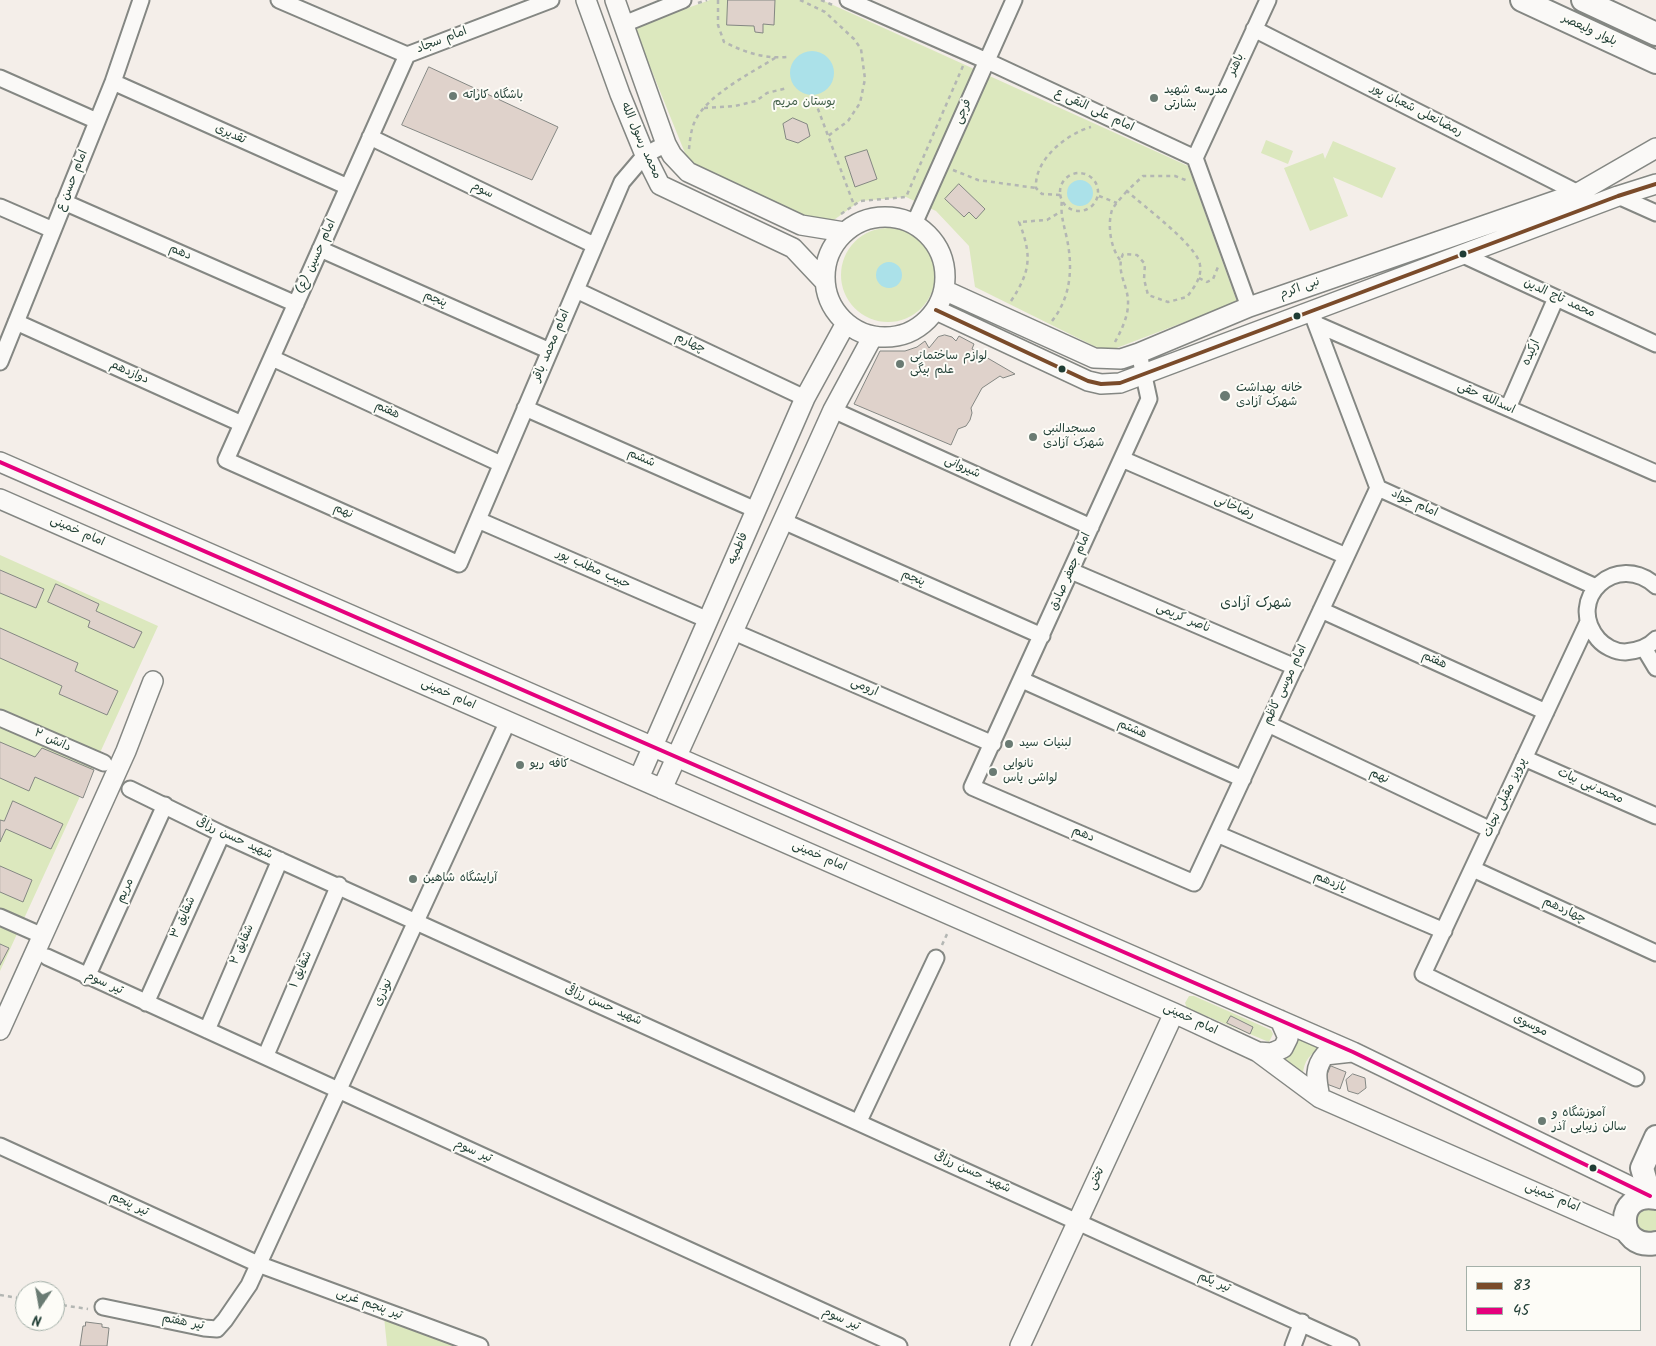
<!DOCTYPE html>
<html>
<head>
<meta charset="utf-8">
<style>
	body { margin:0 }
	#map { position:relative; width:1656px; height:1346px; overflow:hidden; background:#f4eee9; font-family:Kalam,sans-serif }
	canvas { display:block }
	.legend { position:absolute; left:1466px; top:1266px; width:175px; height:65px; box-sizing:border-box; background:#fdfcf7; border:1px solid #a4b0a9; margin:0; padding:6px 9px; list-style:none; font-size:15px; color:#1f3d34 }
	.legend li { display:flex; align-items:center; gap:10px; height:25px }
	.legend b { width:25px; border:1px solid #a4b0a9 }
	.north { position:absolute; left:15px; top:1281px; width:50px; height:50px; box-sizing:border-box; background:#fdfcf7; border:1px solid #a4b0a9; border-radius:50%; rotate:192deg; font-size:14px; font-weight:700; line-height:20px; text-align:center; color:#1f3d34 }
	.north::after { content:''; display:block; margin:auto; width:18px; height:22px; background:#6a7b73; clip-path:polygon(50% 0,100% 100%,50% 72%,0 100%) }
</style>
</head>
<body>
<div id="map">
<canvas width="1656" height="1346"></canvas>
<ul class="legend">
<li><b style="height:6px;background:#7a4b2a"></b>83</li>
<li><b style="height:6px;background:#e5007d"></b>45</li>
</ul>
<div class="north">N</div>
</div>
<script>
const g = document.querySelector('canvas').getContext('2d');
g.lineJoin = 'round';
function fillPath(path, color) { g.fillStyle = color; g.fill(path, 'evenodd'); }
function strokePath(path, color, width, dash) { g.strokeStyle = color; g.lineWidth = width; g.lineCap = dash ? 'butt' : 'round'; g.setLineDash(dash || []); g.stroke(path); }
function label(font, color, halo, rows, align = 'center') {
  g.font = font + ' Kalam,"Playpen Sans Arabic",sans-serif'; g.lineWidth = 4; g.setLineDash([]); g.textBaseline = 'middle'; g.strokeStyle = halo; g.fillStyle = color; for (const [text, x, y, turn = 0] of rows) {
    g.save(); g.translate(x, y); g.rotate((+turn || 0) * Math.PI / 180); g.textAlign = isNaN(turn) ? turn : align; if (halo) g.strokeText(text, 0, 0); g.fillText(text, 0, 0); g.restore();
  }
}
fillPath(new Path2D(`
	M710,0H822L1188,166L1237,302L1106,352L975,287L969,246L936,211L906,197L860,201L827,225L689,163L634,27Z
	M1266,140L1293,151L1288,164L1261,153Z
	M1333,141L1396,168L1382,198L1333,177L1348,216L1310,231L1284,168L1323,153L1325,159Z
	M841 275a47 47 0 1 1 94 0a47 47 0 1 1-94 0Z
	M0,555L158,626L0,971Z
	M1189,996H1194L1271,1030L1273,1034L1269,1042L1187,1008L1185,1003Z
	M1288,1033L1324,1048C1311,1051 1303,1062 1303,1075L1279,1059Z
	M1656,1206V1236H1641L1633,1213Z
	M384,1317L456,1346H387Z`), '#dce8be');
fillPath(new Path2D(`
	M790 73a22 22 0 1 1 44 0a22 22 0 1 1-44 0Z
	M1067 193a13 13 0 1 1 26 0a13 13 0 1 1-26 0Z
	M876 275a13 13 0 1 1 26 0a13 13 0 1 1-26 0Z`), '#abe1e9');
const building = new Path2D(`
	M728,0H775L774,25L763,24V33L755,32L754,26L727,25Z
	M429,67L558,127L532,180L402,125Z
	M793,118L807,124L810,136L798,143L786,139L783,124Z
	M867,150L877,179L855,187L845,157Z
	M959,184L985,209L976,219L969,212L964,217L945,199Z
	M945,335L952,337L956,341L959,336L974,344L972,349L1015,374L1003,378L1000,376L982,388L971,408L972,413L970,420L966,426L958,429L951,445L854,404L880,351H905L917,347L925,341L929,348L938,337Z
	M0,570L44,589L36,608L0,593Z
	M56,584L99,604L96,611L142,632L134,648L88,627L90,621L48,602Z
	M0,628L78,663L75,671L118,691L107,715L59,694L62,686L0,658Z
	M0,742L35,757L42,748L94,770L83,798L35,777L29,791L0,778Z
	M13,801L63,824L51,849L6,829L0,842V820L4,821Z
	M0,866L32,880L23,902L0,892Z
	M0,944L9,948L0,965Z
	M1231,1016L1253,1027L1250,1034L1227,1023Z
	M1331,1066L1346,1072L1340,1089L1324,1083Z
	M1353,1074L1365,1078L1366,1088L1358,1094L1348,1091L1346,1080Z
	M86,1322L102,1324V1327L109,1328L107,1346H80L83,1326H85Z`);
fillPath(building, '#dfd2cb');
strokePath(building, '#848783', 1);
const minor = new Path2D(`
	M279,0L407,55L551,0
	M848,0L987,61L1195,158L1249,307
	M624,24L683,0
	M1254,29L1578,193
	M407,55L226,460L459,564L622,182L645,155L666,144
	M0,78L97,121
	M113,82L348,187
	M370,137L594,245
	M1195,158L1268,0
	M1618,196L1656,213
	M64,202L296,304
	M0,207L53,230
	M914,224L1014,0
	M320,249L550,351
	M1461,254L1656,344
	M576,290L805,398
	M1311,311L1378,488L1596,587
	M16,322L242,424
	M1316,324L1656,473
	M1139,353L1149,399L972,787L1194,883L1378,488
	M272,358L501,464
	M0,362L113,82L141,0
	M525,408L756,510
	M1508,408L1556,298
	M833,410L1091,527
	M1122,459L1346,556
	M478,520L708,620
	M783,521L1042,636
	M1071,571L1295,667
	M1656,586C1617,550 1564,599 1598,639C1604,646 1615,652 1625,652C1636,651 1648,648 1656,639
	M1321,610L1546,712
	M1588,622L1423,974L1636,1078
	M734,632L993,744
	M1644,648L1656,668
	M1022,680L1243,779
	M0,718L104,763
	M1268,724L1491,830
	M1524,758L1656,816
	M130,789L222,834L1351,1346
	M1217,834L1444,931
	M1473,869L1656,953
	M0,917L43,936
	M47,957L899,1346
	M87,977L165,805
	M146,1003L222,834
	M207,1030L280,860
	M266,1055L339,885
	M859,1121L936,958
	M0,1146L258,1264L480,1346
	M103,1307L204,1328L217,1329L225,1320L249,1285L508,721
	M1293,1346L1302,1322`);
const tertiary = new Path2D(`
	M586,0L620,94L645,155L660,185L793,248L825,282
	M615,0L666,144L672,155L688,172L801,225L844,232
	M825 277a60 60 0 1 1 120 0a60 60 0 1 1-120 0Z
	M944,290L1094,358L1121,359L1139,353L1249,307L1578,193L1656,148
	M936,310L1088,381L1101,384L1120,383L1618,196L1656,184
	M0,462L1353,1052L1650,1196
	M0,499L1174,1013L1258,1052L1320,1098L1628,1233
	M639,778L805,398L846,323
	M662,789L833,410L873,336
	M0,1030L126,751L153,681
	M1258,1052L1272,1053L1283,1048L1288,1038L1280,1020
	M1320,1098C1317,1081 1313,1069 1325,1055L1352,1052
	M1020,1346L1174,1013`);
const secondary = new Path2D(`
	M1522,0L1656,62
	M1583,0L1656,34
	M1650,1196L1642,1168L1656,1137
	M1656,1198C1614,1190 1615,1251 1656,1243`);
strokePath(minor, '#848783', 19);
strokePath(tertiary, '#848783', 22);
strokePath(secondary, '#848783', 26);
strokePath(new Path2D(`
	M718,0V25L724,42C744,52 764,59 787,57
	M800,0L825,12L854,39L861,49L865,79L860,103L848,121L828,136
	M821,0L835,6
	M698,3L707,0
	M815,101L854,205
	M704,108L735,106L756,101L767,93L787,88
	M689,149C690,140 691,129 695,121C707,95 751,73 775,58
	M953,170L978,180L1036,188
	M1060 192a19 19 0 1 1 38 0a19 19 0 1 1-38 0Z
	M1060,195L1042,194L1036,188C1034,160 1066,134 1091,127
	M1099,196L1117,203
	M841,214L860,201L906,197L963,66
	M1120,260C1111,248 1107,226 1112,210C1115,204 1122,197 1127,191
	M1199,278L1207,282L1213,279L1218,267
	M1011,301C1031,271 1032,255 1019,222L1047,220L1060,212
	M1052,321C1071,297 1073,268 1067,239C1064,225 1060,214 1062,200
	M1115,342C1121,331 1128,317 1128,304C1129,286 1115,272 1123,254L1137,255L1145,264L1144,279L1148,295L1168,302L1187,297C1194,287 1202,278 1200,265C1198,246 1142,205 1127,191L1143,176H1175L1188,181
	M942,945L948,932
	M0,1295L25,1299
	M55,1304L88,1309`), '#b3b6b3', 2.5, [4, 4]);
strokePath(minor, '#faf9f7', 15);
strokePath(tertiary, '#faf9f7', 19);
strokePath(secondary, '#faf9f7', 22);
strokePath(new Path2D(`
	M936,310L1088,381L1101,384L1120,383L1618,196L1656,184`), '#7a4b2a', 4);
strokePath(new Path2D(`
	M0,462L1353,1052L1650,1196`), '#e5007d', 4);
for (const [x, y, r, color] of [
	[453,96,5,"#6a7b73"],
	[1154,98,5,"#6a7b73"],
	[1463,254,4.5,"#1f3d34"],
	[1297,316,4.5,"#1f3d34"],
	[900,364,5,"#6a7b73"],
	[1062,369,4.5,"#1f3d34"],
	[1225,396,6,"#6a7b73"],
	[1033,437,5,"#6a7b73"],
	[1009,744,5,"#6a7b73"],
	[520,765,5,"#6a7b73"],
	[993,772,5,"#6a7b73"],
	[413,879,5,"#6a7b73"],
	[1542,1121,5,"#6a7b73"],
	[1593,1168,4.5,"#1f3d34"]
]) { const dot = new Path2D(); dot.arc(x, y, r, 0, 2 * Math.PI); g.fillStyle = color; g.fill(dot); strokePath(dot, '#fdfcf7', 2); }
label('12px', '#1f3d34', '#fdfcf7', [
	["بلوار ولیعصر",1589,31,25],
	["امام سجاد",442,41,-21],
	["باهنر",1237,65,-65],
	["امام علی النقی ع",1094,111,25],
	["رمضانعلی شعبان پور",1416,111,27],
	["فرجی",964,112,-66],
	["تقدیری",230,135,24],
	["محمد رسول الله",640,141,66],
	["امام حسن ع",73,181,-68],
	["سوم",482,191,26],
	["دهم",180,253,24],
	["امام حسین (ع)",317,257,-66],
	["نبی اکرم",1300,289,-19],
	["محمد تاج الدین",1559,299,25],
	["پنجم",435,300,24],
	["چهارم",690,344,25],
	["امام محمد باقر",552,346,-67],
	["ارکیده",1532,353,-66],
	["دوازدهم",129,373,24],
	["اسدالله حقی",1486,399,24],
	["هفتم",387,411,25],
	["ششم",641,459,24],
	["شیروانی",962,468,24],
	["امام جواد",1414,504,25],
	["رضاخانی",1234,508,23],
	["نهم",343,512,24],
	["امام خمینی",77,532,24],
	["فاطمیه",739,549,-66],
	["حبیب مطلب پور",593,570,24],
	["امام جعفر صادق",1071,572,-66],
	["پنجم",913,579,24],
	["ناصر کریمی",1183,619,23],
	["هفتم",1434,661,24],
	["امام موسی کاظم",1286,685,-65],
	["ارومی",864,688,23],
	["امام خمینی",448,695,24],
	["هشتم",1132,730,24],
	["دانش ۲",52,741,24],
	["نهم",1379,777,25],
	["محمدنبی بیات",1590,787,24],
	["پرویز مقبلی نجات",1506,798,-65],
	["دهم",1083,835,23],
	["شهید حسن رزاقی",234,839,25],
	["امام خمینی",819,857,24],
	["یازدهم",1330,883,23],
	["مریم",126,891,-66],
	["چهاردهم",1564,911,25],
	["شقایق ۳",184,918,-66],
	["شقایق ۲",243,945,-67],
	["شقایق ۱",302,970,-67],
	["تیر سوم",104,984,24],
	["نوذری",384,993,-65],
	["شهید حسن رزاقی",603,1006,24],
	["امام خمینی",1190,1020,25],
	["موسوی",1530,1026,26],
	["تیر سوم",473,1152,24],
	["شهید حسن رزاقی",972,1173,25],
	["تختی",1097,1179,-65],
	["امام خمینی",1552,1198,23],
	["تیر پنجم",129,1205,25],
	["تیر یکم",1214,1283,24],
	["تیر پنجم غربی",369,1305,20],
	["تیر سوم",841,1320,24],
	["تیر هفتم",183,1323,11]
]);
label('12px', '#1f3d34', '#fdfcf7', [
	["مدرسه شهید",1164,91],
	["بشارتی",1164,105],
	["باشگاه کاراته",463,96],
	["لوازم ساختمانی",910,357],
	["علم بیگی",910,371],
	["خانه بهداشت",1236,389],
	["شهرک آزادی",1236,403],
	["مسجدالنبی",1043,430],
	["شهرک آزادی",1043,444],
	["لبنیات سید",1019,744],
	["کافه ریو",530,765],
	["نانوایی",1003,765],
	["لواشی یاس",1003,779],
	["آرایشگاه شاهین",423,879],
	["آموزشگاه و",1552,1114],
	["سالن زیبایی آذر",1552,1128]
], 'left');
label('12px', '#415e48', '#fdfcf7', [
	["بوستان مریم",804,103]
]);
label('14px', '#1f3d34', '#fdfcf7', [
	["شهرک آزادی",1256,605]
]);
</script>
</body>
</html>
